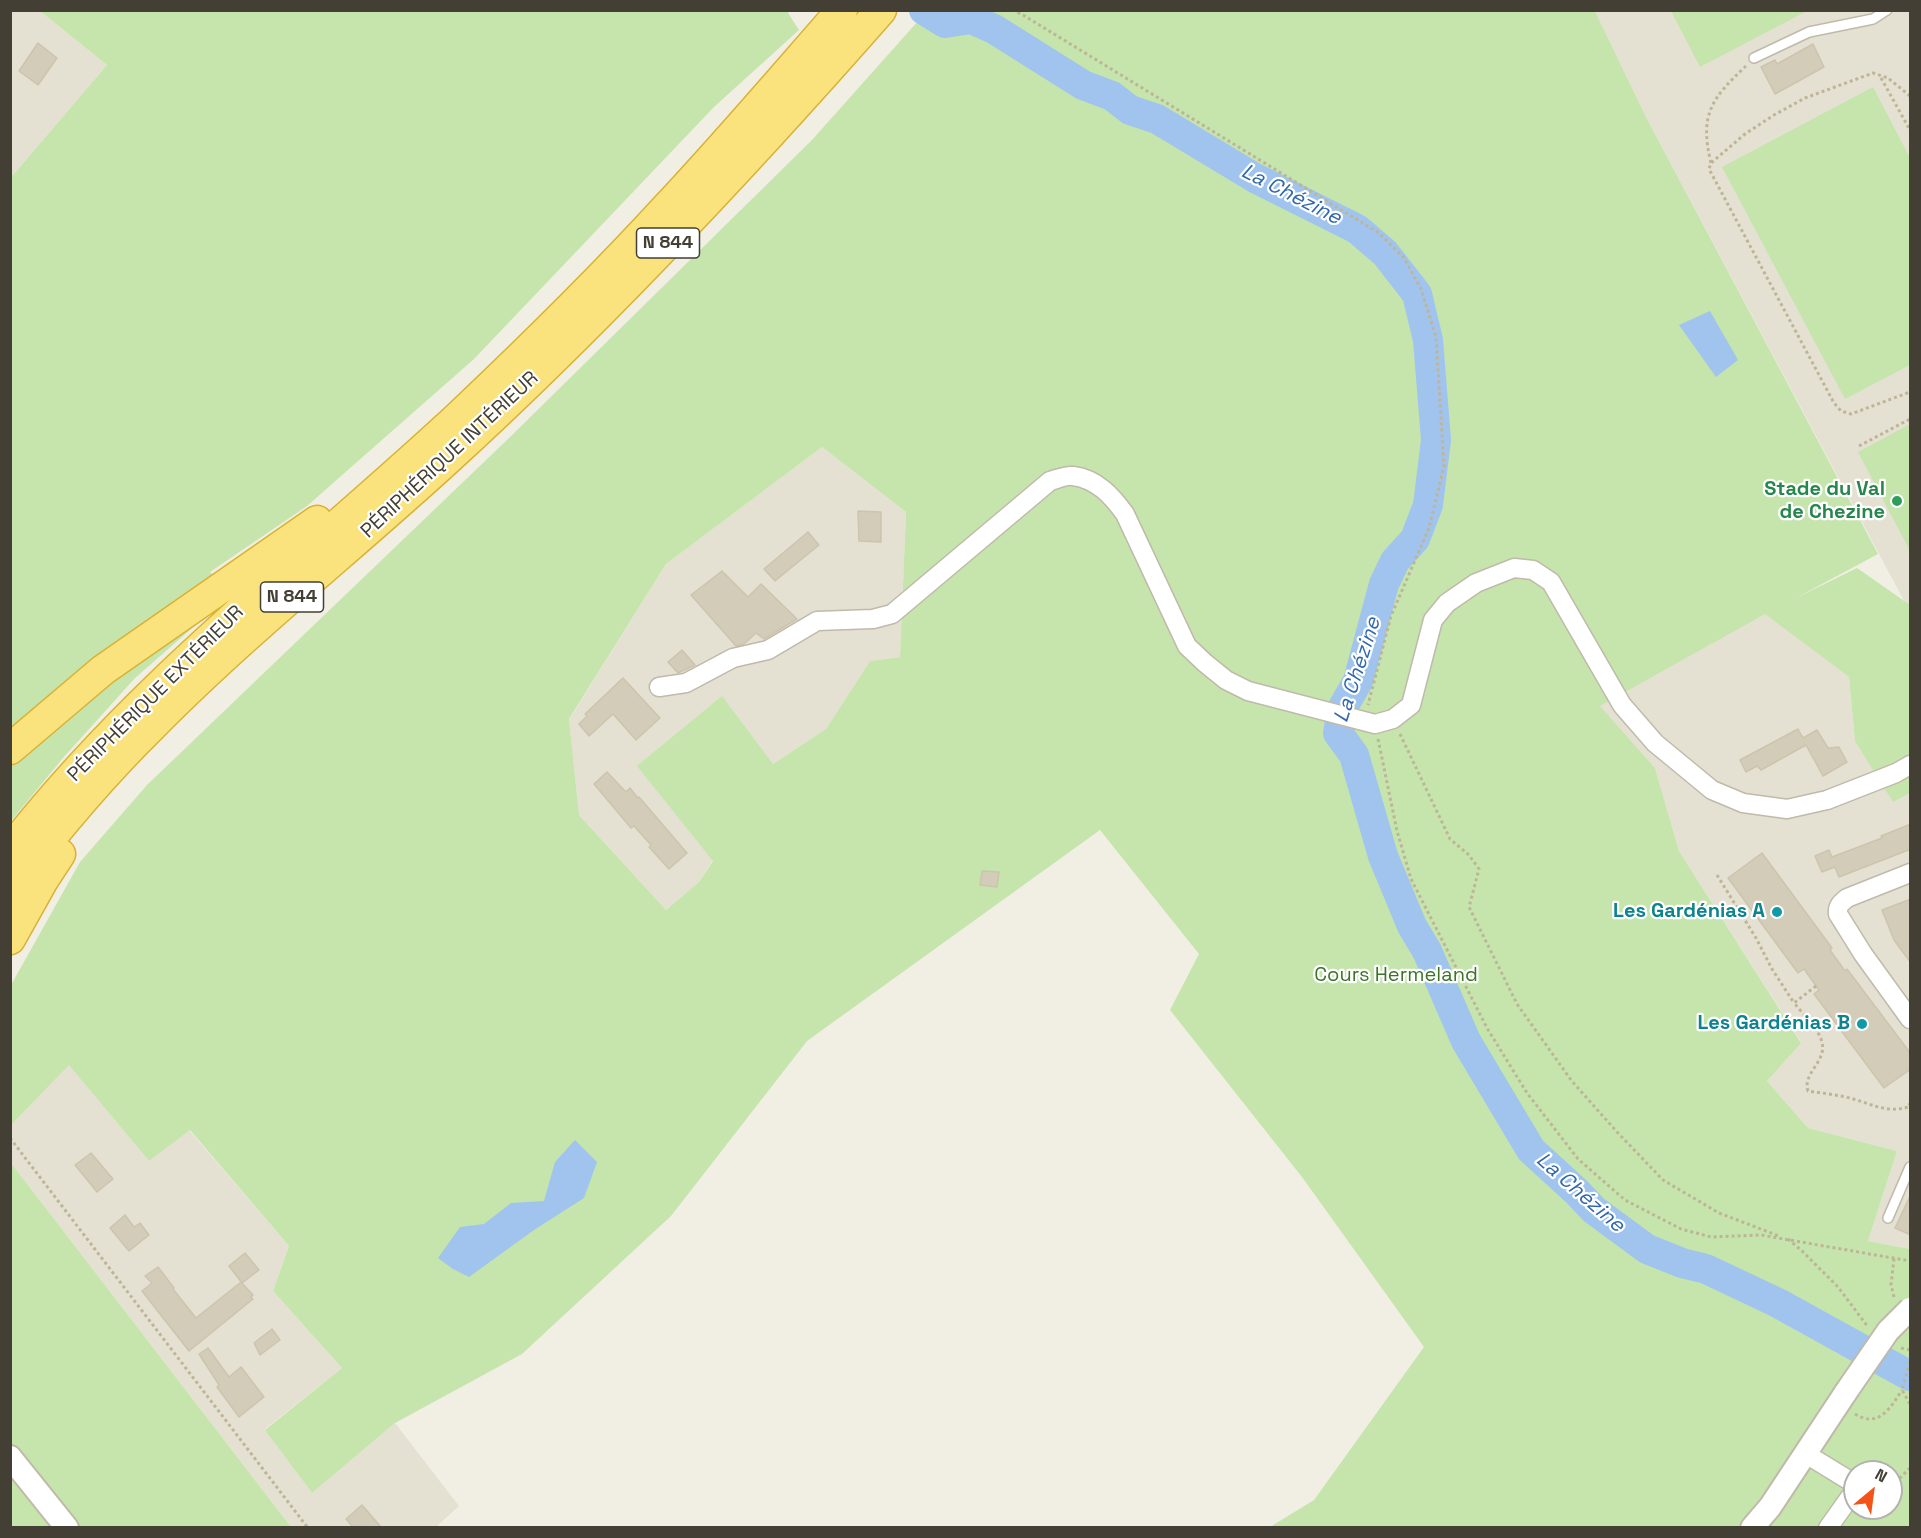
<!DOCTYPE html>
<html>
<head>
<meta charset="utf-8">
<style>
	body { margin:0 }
	#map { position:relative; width:1921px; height:1538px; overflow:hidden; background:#f1efe3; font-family:"Space Grotesk",sans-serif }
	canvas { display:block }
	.frame { position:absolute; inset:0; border:12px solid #433f34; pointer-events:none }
	.north { position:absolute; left:1843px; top:1460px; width:60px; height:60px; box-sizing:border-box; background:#fff; border:2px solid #b4b2ae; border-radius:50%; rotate:29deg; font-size:16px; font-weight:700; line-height:24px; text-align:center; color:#433f34 }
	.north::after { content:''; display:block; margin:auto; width:21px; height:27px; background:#f45417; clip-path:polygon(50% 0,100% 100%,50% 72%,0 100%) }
</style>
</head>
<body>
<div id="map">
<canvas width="1921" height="1538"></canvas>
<div class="frame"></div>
<div class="north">N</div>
</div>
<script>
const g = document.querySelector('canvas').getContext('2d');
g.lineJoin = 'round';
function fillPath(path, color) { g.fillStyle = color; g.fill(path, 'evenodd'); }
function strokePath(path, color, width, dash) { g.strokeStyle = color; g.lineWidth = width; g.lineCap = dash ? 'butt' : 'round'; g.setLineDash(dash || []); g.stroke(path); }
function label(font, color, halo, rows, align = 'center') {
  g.font = font + ' "Space Grotesk",sans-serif'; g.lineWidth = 4.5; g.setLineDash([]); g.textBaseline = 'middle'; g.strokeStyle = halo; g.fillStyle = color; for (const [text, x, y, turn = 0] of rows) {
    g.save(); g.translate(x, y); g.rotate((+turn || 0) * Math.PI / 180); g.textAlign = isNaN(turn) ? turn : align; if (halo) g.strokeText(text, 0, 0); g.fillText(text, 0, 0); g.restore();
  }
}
fillPath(new Path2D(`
	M11,11H40L107,65L13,175L11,173Z
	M1595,11H1910V612L1647,119Z
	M822,447L906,512L900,657L870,661L826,729L773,764L699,882L666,910L579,815L569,720L666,564Z
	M1765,613L1849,677L1855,741L1910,747V1249L1868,1241L1897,1151L1808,1128L1767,1081L1801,1042L1679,851L1655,768L1599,706Z
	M69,1064L149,1161L189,1130L289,1246L273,1291L342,1368L265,1429L312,1493L395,1423L459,1506L436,1527H291L11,1163V1125Z`), '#e5e1d2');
fillPath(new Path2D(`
	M40,11H790L788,13L799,30L714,107L474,359L307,506L210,572L230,595L135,678L63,758L11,821V173L13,175L107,65Z
	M927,11H1595L1647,119L1878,554L1796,598L1857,568L1910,605V793L1893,802L1855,741L1849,677L1765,614L1600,706L1655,768L1679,851L1801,1043L1767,1081L1808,1128L1897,1151L1868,1241L1910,1249V1527H1270L1314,1500L1424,1347L1302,1177L1170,1010L1199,954L1100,830L807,1041L671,1216L522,1354L395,1423L312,1493L265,1430L342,1368L273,1291L289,1246L190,1130L149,1161L69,1065L11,1125V985L80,862L147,785L508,439L812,140ZM822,447L906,512L900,657L870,661L826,729L773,764L722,696L637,766L713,861L699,882L666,910L579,815L569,719L666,564ZM1855,1472H1891V1508H1855Z
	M1671,11H1807L1700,67Z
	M1873,87L1910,158V365L1845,399L1722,167Z
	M1910,424V551L1858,452Z
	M11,1163L291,1527H11Z`), '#c5e5ad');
fillPath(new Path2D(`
	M1710,311L1738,360L1716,377L1679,325Z
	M575,1140L597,1162L584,1198L534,1230L469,1277L453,1269L438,1258L460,1227L484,1224L511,1203L544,1201L555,1162Z`), '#a0c4ee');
strokePath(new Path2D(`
	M924,10L945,23L971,19L994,29L1083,85L1112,96L1130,110L1157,119L1255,178L1357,229L1385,253L1417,294L1428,340L1436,440L1428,505L1415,539L1395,561L1384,584L1358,681L1342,709L1338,733L1354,755L1383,856L1412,926L1427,951L1466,1041L1531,1150L1577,1192L1594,1210L1647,1249L1682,1263L1706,1269L1778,1303L1910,1376`), '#a0c4ee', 30);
const building = new Path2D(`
	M38,43L57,58L38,85L19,71Z
	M1813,44L1824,67L1775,94L1761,67L1775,60L1777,64Z
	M858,511L881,512V542L859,541Z
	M808,532L819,545L775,581L764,569Z
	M722,571L748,597L761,584L797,619L764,639L756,633L744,644L736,646L691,595Z
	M682,650L695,665L678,673L668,662Z
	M623,678L660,718L636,740L613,714L589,736L579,724L587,716L585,714Z
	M1798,729L1803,738L1817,730L1828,748L1839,747L1847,762L1823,776L1806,745L1761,770L1757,766L1746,772L1740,760Z
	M607,772L626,792L630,788L638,798L639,797L687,853L669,869L649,847L651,845L634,826L631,828L594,784Z
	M1911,824V849L1839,877L1835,867L1822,872L1815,856L1829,850L1832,857L1882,838L1881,836Z
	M1762,853L1832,948L1830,950L1845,971L1847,969L1911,1054V1069L1884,1088L1814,994L1819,990L1804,969L1798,973L1728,878Z
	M982,871L999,872L997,887L980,885Z
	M1911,899V963L1894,940L1882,910Z
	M91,1153L113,1179L97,1192L75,1165Z
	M1911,1194V1235L1895,1228Z
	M125,1215L134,1227L140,1223L149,1235L129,1251L110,1228Z
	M245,1253L259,1270L242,1283L229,1266Z
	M158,1267L174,1288L173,1289L196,1318L241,1282L253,1295L251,1297L253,1299L189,1351L142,1291L152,1283L145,1276Z
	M272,1329L280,1340L260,1355L254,1343Z
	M208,1348L229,1377L241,1367L264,1397L239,1417L217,1387L219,1385L199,1354Z
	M362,1505L381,1527H353L346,1519Z`);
fillPath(building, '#d2ccb9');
strokePath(building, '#cdc4ad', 1.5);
const service = new Path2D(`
	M1754,58L1809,32L1873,19L1887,10
	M1888,1218L1910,1167`);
const minor = new Path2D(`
	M659,687L686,683L733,658L768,650L817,621L873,619L892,614L1050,481C1057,479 1066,475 1073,476C1097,479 1112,496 1125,514L1187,646L1205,663L1226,680L1248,691L1375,724L1393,719L1411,705L1433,620L1447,603L1476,583L1514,568L1533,570L1551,582L1622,705L1655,743L1712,790L1743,803L1787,809L1827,800L1896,773L1910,765
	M1910,873L1847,898C1841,903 1837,906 1838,914L1863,954L1910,1019
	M1806,1454L1855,1484
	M1828,1528L1855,1490`);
const tertiary = new Path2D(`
	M10,1457L67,1528
	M1752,1528L1770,1507L1846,1392`);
const trunk = new Path2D(`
	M10,749L103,670L317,521
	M10,850C138,685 306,558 458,417C530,349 601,279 668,206C728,142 784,76 842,10
	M10,890C54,832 101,776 153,725C246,631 351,548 449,458C602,318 744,166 881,10
	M10,939L43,880L60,854`);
strokePath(service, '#bfbaa9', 12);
strokePath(minor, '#bfbaa9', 21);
strokePath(tertiary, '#bfbaa9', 26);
strokePath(trunk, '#d9b136', 33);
strokePath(new Path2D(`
	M1012,10L1023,15L1379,233L1404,258L1421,289L1436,337L1444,466L1429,528L1391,616L1368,705
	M1881,78L1910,130
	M1910,96L1888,78L1873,73L1805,98L1774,115L1745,134L1711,163L1709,169L1834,403L1841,411L1851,414L1910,392
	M1711,163C1699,114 1712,98 1746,66
	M1859,446L1910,419
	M1400,734L1450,839L1469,855L1479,869L1469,907L1517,1004L1571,1080L1617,1132L1663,1180L1719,1213L1779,1236
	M1378,739L1397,831L1411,879L1487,1028L1527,1093L1578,1159L1625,1200L1681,1229L1711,1237L1761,1235L1910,1261
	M1717,875L1756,938L1772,969L1794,1003
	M1816,986L1794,1003C1803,1014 1818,1028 1822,1042C1827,1062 1802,1073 1808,1091C1820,1093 1833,1094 1845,1097C1870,1102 1883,1114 1909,1107L1910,1103
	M10,1138L308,1528
	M1788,1239L1802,1251L1838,1287L1868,1327
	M1894,1297L1891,1285L1894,1258
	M1901,1348L1910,1350
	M1910,1362L1902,1390L1910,1404
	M1855,1414C1879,1429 1891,1407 1902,1390
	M1891,1487L1910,1468`), '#beb598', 3, [3, 3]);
strokePath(service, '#fff', 9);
strokePath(minor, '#fff', 18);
strokePath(tertiary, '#fff', 22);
strokePath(trunk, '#fae37c', 30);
const tertiaryBridge = new Path2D(`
	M1846,1392L1888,1331L1910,1309`);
strokePath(tertiaryBridge, '#bfbaa9', 26, []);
strokePath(tertiaryBridge, '#fff', 22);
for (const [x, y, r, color] of [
	[1897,501,6,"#2e9e5b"],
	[1777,912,6,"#0f9aa8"],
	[1862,1024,6,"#0f9aa8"]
]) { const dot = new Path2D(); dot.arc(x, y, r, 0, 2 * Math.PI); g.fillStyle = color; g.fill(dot); strokePath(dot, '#fff', 2); }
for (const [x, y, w] of [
	[668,243,63],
	[292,597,63]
]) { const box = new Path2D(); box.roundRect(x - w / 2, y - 15, w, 30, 4.5); g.fillStyle = '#fff'; g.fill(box); strokePath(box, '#433f34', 1.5); }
label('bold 18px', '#433f34', null, [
	["N 844",668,243],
	["N 844",292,597]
]);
label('20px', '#433f34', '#fff', [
	["PÉRIPHÉRIQUE INTÉRIEUR",450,455,-43],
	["PÉRIPHÉRIQUE EXTÉRIEUR",156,694,-45]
]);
label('bold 20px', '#27864d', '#fff', [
	["Stade du Val",1885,490],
	["de Chezine",1885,513]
], 'right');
label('bold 20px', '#0d838f', '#fff', [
	["Les Gardénias A",1765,912],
	["Les Gardénias B",1850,1024]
], 'right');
label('20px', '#3c7329', '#fff', [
	["Cours Hermeland",1396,976]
]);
label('italic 21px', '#3068ab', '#fff', [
	["La Chézine",1291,195,27],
	["La Chézine",1358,670,-72],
	["La Chézine",1580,1193,41]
]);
</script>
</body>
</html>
